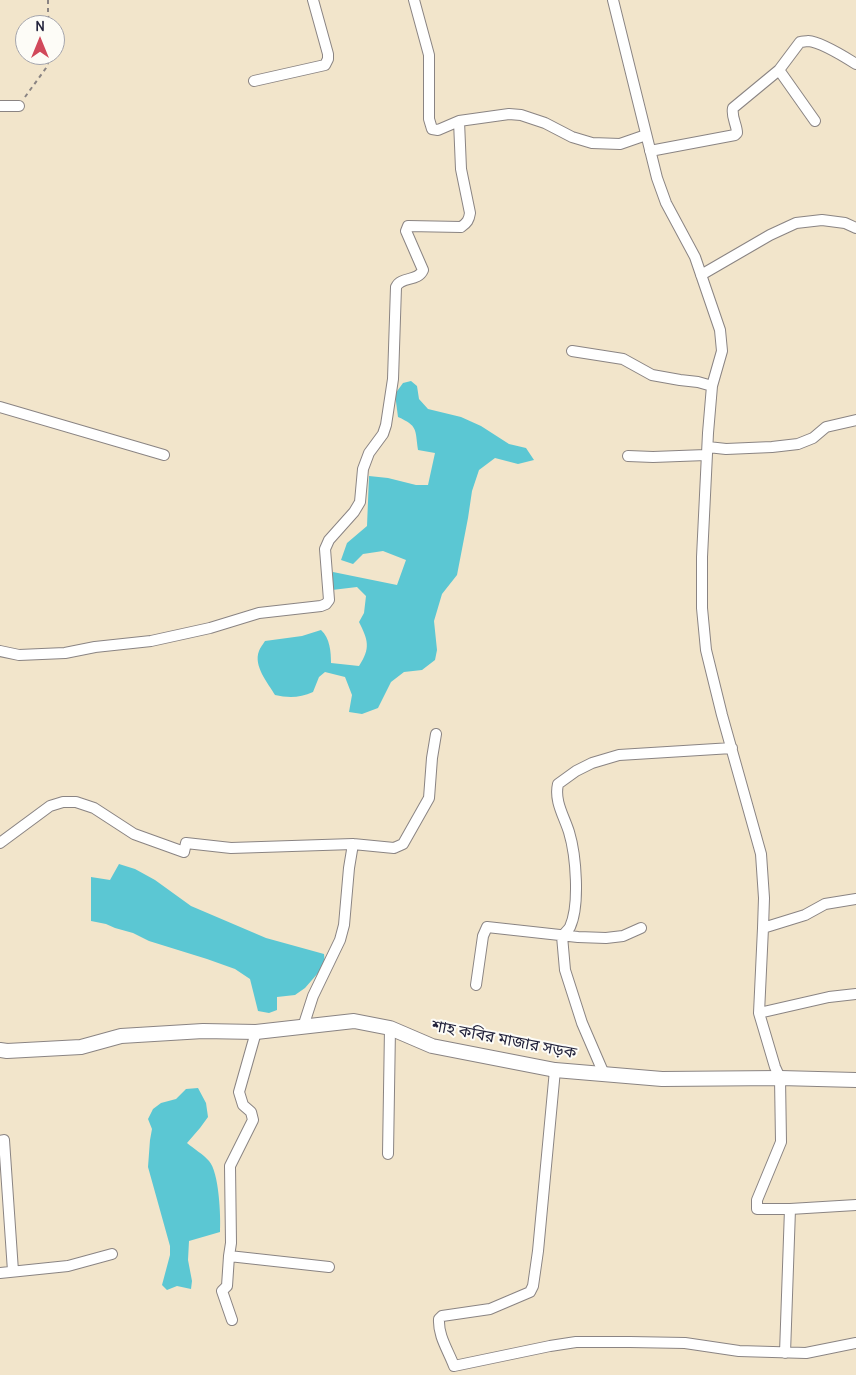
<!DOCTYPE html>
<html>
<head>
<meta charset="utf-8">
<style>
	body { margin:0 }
	#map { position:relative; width:856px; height:1375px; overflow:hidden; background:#f2e5cb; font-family:Delius,sans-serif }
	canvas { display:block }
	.north { position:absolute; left:15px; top:15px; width:50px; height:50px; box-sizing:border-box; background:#fdfcf7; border:1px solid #a5a5ac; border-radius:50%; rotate:0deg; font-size:14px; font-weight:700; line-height:20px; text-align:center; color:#22223b }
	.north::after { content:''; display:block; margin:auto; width:18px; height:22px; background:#d1495b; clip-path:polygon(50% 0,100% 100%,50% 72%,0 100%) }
</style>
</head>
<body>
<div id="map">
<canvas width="856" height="1375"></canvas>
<div class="north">N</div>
</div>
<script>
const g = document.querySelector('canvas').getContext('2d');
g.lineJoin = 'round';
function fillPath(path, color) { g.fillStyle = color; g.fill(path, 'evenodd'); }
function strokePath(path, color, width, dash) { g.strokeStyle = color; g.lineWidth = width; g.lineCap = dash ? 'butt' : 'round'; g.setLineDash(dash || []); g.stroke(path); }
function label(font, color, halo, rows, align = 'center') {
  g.font = font + ' Delius,"Noto Sans Bengali",sans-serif'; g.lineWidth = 4; g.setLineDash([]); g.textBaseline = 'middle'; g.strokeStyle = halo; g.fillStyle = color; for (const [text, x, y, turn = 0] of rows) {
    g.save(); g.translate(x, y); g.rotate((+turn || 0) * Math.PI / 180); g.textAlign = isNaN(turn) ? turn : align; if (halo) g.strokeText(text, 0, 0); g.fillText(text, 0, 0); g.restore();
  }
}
fillPath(new Path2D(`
	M411,381L417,386L419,399L428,409L461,417L481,426L509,444L526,448L534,460L518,464L495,458L479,470L472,491L468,518L457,575L442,594L434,621L437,650L435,660L422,670L404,672L391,682L378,708L362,714L349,712L352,695L345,677L325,672L319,677L313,692C300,698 288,698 275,695C268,683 253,666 259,651C260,648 263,644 265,641L302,636L321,630C330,638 331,652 331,663L359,666C371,648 368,640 359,622L364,613L366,596L357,587L332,590L333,572L397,585L406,560L383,551L363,554L353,564L341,560L347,543L367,526L369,476L388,478L416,485H428L435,453L418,450C415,429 418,426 398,417L395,394L403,383Z
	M119,864L135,869L155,880L191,906L266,938L324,954L325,965L305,988L295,995L277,997V1010L269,1013L258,1011L250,979L235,969L207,959L149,941L133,933L115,928L106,924L91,921V877L110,880Z
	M198,1088L206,1103L208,1117L200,1128L187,1143C194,1149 203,1154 209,1161C219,1172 221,1216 220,1232L189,1241L188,1260L192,1281L191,1289L177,1286L167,1290L162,1285L170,1255V1246L148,1167L150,1140L152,1129L148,1119L153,1109L161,1103L176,1099L186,1089Z`), '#5bc7d3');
const street = new Path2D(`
	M613,0L657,178L666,203L695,257L720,330L722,351L712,386L708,433L702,557V608L706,650L722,715L761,854L764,898L763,928L759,1013L775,1067L780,1078L781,1142L757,1200V1209H790L856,1205
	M779,70L815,121
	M254,81L325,65L328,59V54L313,0
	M0,106H19
	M459,121L509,114L521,115L545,123L572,137L592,143L620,144L646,135
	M650,151L735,135L737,133C737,125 731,117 733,108L779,70L800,42C801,42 807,41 808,41C821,42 845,57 856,64
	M701,275L770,235L796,223L822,220L845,223L856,228
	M572,351L623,359L652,375L680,380L698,382L712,386
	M0,407L164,455
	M708,447L726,449L772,447L798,444L813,438L826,427L856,420
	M628,456L653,457L706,455
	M0,651L19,655L65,653L95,647L151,641L210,628L259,613L321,606L326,604L329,600L325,549L329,540L354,512L360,502L363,469L369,453L383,434L386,425L393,379L396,287C401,276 418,282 423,270L406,231L408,226L461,227C467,223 469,220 470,213L461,169L459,121L438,130L432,129L429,119V55L414,0
	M0,843L50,806L63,802H76L94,808L134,834L184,852L186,843L231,848L353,844L394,848L403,844L429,798L432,758L436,734
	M763,928L805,915L825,904L856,899
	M476,985L483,936L487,927L578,937L606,938L623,936L641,928
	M759,1013L829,997L856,994
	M303,1027L313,996L340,940L344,925L349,868L353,844
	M256,1032L239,1092L243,1105L251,1112L253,1120L230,1166L231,1243L229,1256L329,1267
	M555,1070L538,1251L533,1286L530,1292L490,1309L442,1316L439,1319C438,1336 448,1350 454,1366L550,1346L576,1342H630L685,1343L739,1351L806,1353L856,1343
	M604,1074L582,1023L565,970L562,936C565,933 568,930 570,927C580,905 576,855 569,832C564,816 554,801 558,784L576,771L592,763L619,755L732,748
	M0,1141L4,1140L13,1271
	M388,1154L390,1028
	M229,1256L227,1286L222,1291L232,1320
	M0,1273L68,1266L112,1254
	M785,1353L790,1209`);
const secondary = new Path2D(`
	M0,1050L7,1051L81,1047L121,1036L203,1031L256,1032L354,1021L390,1028L432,1046L555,1070L662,1079L780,1078L856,1080`);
strokePath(street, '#8a8483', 12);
strokePath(secondary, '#8a8483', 16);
strokePath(new Path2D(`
	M48,0V15L50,25
	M25,97L46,68L51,55`), '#8a8483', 2, [4, 4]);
strokePath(street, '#fff', 10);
strokePath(secondary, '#fff', 14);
label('16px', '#22223b', '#fdfcf7', [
	["শাহ কবির মাজার সড়ক",504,1040,11]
]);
</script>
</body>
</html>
